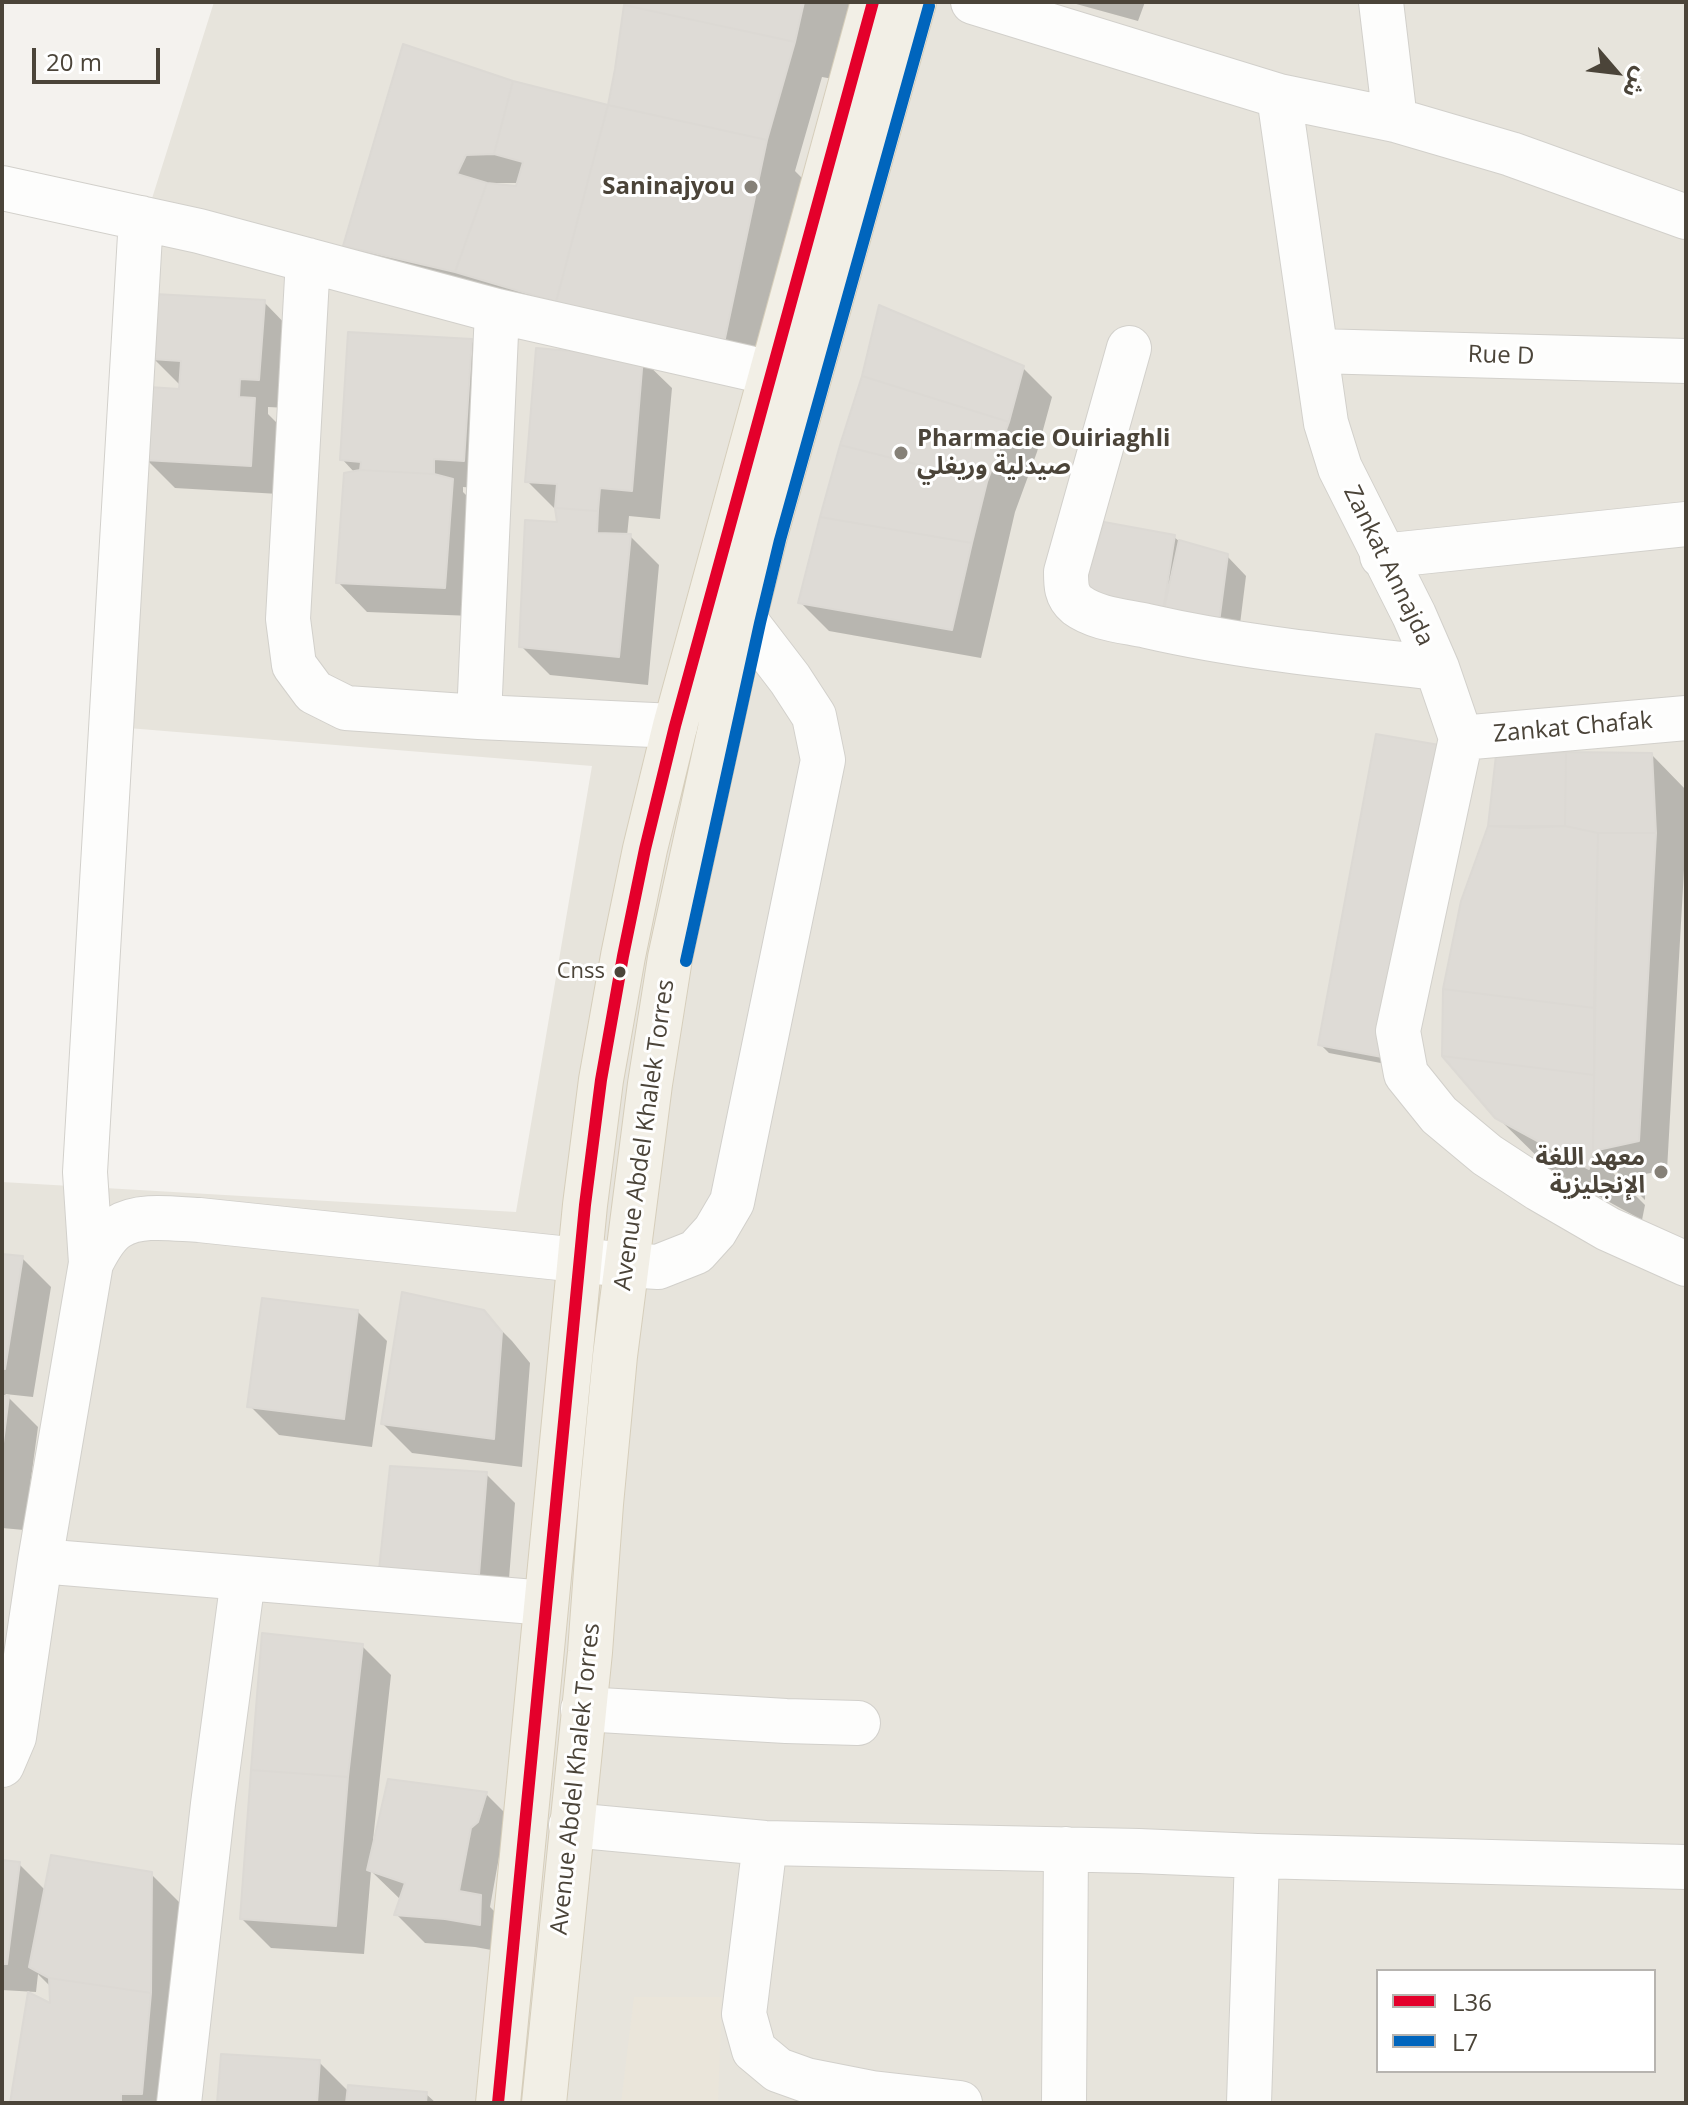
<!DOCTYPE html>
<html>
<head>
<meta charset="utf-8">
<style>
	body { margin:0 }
	#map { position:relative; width:1688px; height:2105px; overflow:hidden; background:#f4f2ee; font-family:"Open Sans","Noto Sans Arabic",sans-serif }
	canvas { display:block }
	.frame { position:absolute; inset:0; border:4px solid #4b4439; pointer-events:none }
	.legend { position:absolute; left:1376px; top:1969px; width:280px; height:104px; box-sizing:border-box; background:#fff; border:2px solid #b7b4b0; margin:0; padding:10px 14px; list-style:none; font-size:24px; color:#4b4439 }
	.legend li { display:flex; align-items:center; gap:16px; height:40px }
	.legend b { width:40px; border:2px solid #b7b4b0 }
	.north { position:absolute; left:1576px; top:32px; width:80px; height:80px; -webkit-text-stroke:6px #fff; paint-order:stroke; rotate:118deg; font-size:22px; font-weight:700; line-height:32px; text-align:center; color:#4b4439 }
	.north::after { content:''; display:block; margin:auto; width:28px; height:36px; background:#4b4439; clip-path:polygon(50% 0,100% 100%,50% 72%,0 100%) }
	.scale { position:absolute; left:32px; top:48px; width:128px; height:36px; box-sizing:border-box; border:4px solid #4b4439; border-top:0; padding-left:10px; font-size:24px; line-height:28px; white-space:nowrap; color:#4b4439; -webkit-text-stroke:6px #fff; paint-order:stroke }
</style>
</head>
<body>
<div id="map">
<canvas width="1688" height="2105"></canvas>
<div class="frame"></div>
<ul class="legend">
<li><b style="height:10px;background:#e4002b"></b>L36</li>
<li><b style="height:10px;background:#0065bd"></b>L7</li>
</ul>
<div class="north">ش</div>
<div class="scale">20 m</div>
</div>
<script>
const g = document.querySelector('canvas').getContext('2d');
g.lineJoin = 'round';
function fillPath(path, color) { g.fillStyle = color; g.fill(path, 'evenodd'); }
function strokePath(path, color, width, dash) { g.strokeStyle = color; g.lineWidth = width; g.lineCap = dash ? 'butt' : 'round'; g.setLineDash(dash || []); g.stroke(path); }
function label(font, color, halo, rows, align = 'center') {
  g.font = font + ' "Open Sans","Noto Sans Arabic",sans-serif'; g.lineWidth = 6; g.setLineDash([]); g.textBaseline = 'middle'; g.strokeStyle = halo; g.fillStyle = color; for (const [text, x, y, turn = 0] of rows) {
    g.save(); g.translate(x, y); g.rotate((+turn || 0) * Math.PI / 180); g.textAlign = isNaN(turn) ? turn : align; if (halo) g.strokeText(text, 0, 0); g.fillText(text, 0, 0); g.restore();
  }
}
fillPath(new Path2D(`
	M214,2H1686V2103H2V1182L516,1212L592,766L128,728L119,303ZM1378,1971H1654V2071H1378Z`), '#e7e4dc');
fillPath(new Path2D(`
	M634,1997H722L718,2103H621Z`), '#eae5da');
fillPath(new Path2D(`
	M627,2H850L833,79L822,77L795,171L804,180L762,380L375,274L346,245L513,82L610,107ZM494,183H519L517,189L494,186Z
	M1069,2H1145L1138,21Z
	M264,302L293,332L288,408L268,407V414L283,429L279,494L175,488L146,459L181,391V386L153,358Z
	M471,341L501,370L493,489L463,487V492L481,510L473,616L367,612L338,582L355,473L342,459Z
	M642,359L672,388L660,519L629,516L627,536H630L659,565L648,685L550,675L521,646L560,524L556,510L527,481Z
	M1023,368L1052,397L1037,452L1015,512L981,658L829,631L800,602Z
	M1174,537L1180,542L1227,556L1246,576L1237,648L1104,613Z
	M1378,737L1391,1065L1329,1053L1320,1044Z
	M1652,755L1686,790V870H1684L1667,1170L1645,1174V1200L1587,1142L1585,1145L1645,1205L1642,1220L1551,1170L1497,1117L1490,827L1498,757ZM1530,824H1550L1551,826L1529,830Z
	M2,1256L22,1258L51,1287L33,1397L5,1394L38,1427L24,1530L2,1528Z
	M482,1311L512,1341L530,1363L522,1467L412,1453L383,1424Z
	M358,1312L387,1341L372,1447L279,1435L250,1406Z
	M486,1474L515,1503L507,1604L410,1598Z
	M362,1646L391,1675L373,1840L486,1794L515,1823L507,1851L499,1857L490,1907L509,1926L508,1953L475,1947L425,1943L396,1914L401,1900L371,1871L364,1954L271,1948L242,1919Z
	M2,1862L19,1864L46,1891L151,1874L180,1903L172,2103H12L52,2006L51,1987L38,1974L36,1992L2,1990Z
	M319,2062L349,2092L426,2094L436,2103H219Z`), '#0003');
const building = new Path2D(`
	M625,2H804L795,42L624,5Z
	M624,5L795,42L767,140L608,105L615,69Z
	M403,44L513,81L494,154L466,155L457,174L487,183L455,272L343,246Z
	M513,81L608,105L556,302L455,272L487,183L516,186L523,162L494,154Z
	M608,105L767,140L724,343L556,302Z
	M155,294L265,300L259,380L240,379L239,397L255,398L251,466L144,460L149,387L179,389L181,361L151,359Z
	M879,305L1024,366L1009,422L862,376Z
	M348,332L472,339L464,461L434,459V474L360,470L361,462L340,460Z
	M536,348L643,357L632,491L600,488L598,511L555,508L557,484L525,482Z
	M862,376L1009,422L987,482L840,445Z
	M840,445L987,482L972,543L820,517Z
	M360,470L434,474L453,479L445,588L336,583L344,473Z
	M555,508L598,511L597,533L631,534L619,657L519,647L525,520L557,522Z
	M820,517L972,543L952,630L798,603Z
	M1104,522L1175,535L1162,618L1082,594Z
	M1179,540L1228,554L1218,630L1162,618Z
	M1376,734L1445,746L1382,1057L1318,1045Z
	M1566,752L1565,826H1488L1496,755Z
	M1566,752L1652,753L1656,833H1598L1565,826Z
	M1488,826L1527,828L1565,826L1598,833L1594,1008L1443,989L1461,901Z
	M1598,833H1656L1639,1141L1593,1151Z
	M1443,989L1594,1008V1075L1442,1056Z
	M1442,1056L1594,1075L1593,1151L1589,1169L1495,1118Z
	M2,1254L23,1256L5,1369L2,1368Z
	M402,1292L484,1310L502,1332L494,1439L381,1424Z
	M262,1298L358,1310L344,1419L247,1407Z
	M2,1396H9L2,1451Z
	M390,1466L487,1472L479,1575L379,1570Z
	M262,1633L363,1644L348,1777L251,1770Z
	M251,1770L348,1777L336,1926L240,1919Z
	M388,1779L487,1792L478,1822L471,1828L459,1891L481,1895L480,1925L445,1919L394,1915L405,1883L367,1870Z
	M51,1855L152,1872L151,1993L49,1978L29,1967Z
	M2,1860L20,1862L7,1964H2Z
	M49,1978L151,1993L142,2094H121V2103H10L28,1992L50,2003Z
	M221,2054L320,2060L317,2103H217Z
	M348,2085L427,2092L426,2103H346Z`);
fillPath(building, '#dedbd6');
strokePath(building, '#dcd9d4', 2);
const minor = new Path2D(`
	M973,2L1279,96L1395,120L1511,154L1686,217
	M1381,2L1395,120
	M1279,96L1326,423L1340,468L1414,615L1437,668L1461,738L1398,1031L1406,1074L1439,1115L1487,1155L1539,1189L1608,1229L1686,1264
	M2,188L199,231L497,311L771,373
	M308,260L288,619L294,665L314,692L346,708L479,717L675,726
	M1129,348L1066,572C1066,585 1066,596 1077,605C1096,619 1124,621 1147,626C1243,648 1340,657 1437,668
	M1316,351L1686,361
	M1382,556L1686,524
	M479,717L497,311
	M1461,738L1686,718
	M91,1263L85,1172L141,218
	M40,1561L546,1603
	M583,1709L786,1721L858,1723
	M2,1765L14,1737L40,1561L91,1263C98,1250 105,1235 118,1227C140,1213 174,1219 199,1220L626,1265L658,1267L696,1252L715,1231L732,1202L823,760L814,716L790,679L744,619L714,612
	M571,1825L765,1843L1139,1851L1257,1856L1686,1867
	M765,1843L744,2014L754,2050L778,2070L806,2080L872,2093L960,2103
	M179,2103L213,1804L243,1579
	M1064,2103L1066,1849
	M1249,2103L1257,1856`);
const major = new Path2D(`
	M498,2103L585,1205L601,1080L623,956L645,849L675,726L873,2
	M544,2103L590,1652L601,1504L615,1356L650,1084L670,958L744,619L765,536L914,2`);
strokePath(minor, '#d2d0cb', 46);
strokePath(major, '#d6cebb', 46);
strokePath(minor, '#fdfdfc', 44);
strokePath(major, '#f2efe6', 44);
strokePath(new Path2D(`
	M498,2103L585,1205L601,1080L623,956L645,849L675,726L873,2`), '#e4002b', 12);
strokePath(new Path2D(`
	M686,961L760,623L780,540L929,6`), '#0065bd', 12);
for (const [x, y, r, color] of [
	[751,187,8,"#868178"],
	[901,453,8,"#868178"],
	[620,972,7,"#4b4439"],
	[1661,1172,8,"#868178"]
]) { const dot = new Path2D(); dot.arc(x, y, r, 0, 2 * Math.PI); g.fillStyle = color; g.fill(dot); strokePath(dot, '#fff', 3); }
label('22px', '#4b4439', '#fff', [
	["Cnss",605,972]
], 'right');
label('bold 24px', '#4b4439', '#fff', [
	["Saninajyou",735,187],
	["Pharmacie Ouiriaghli",917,439,"left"],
	["صيدلية وريغلي",917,467,"left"],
	["معهد اللغة",1645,1158],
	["الإنجليزية",1645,1186]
], 'right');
label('24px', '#4b4439', '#fff', [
	["Rue D",1501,356,2],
	["Zankat Annajda",1388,566,64],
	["Zankat Chafak",1573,728,-5],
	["Avenue Abdel Khalek Torres",645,1135,-82],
	["Avenue Abdel Khalek Torres",576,1779,-84]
]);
</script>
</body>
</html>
